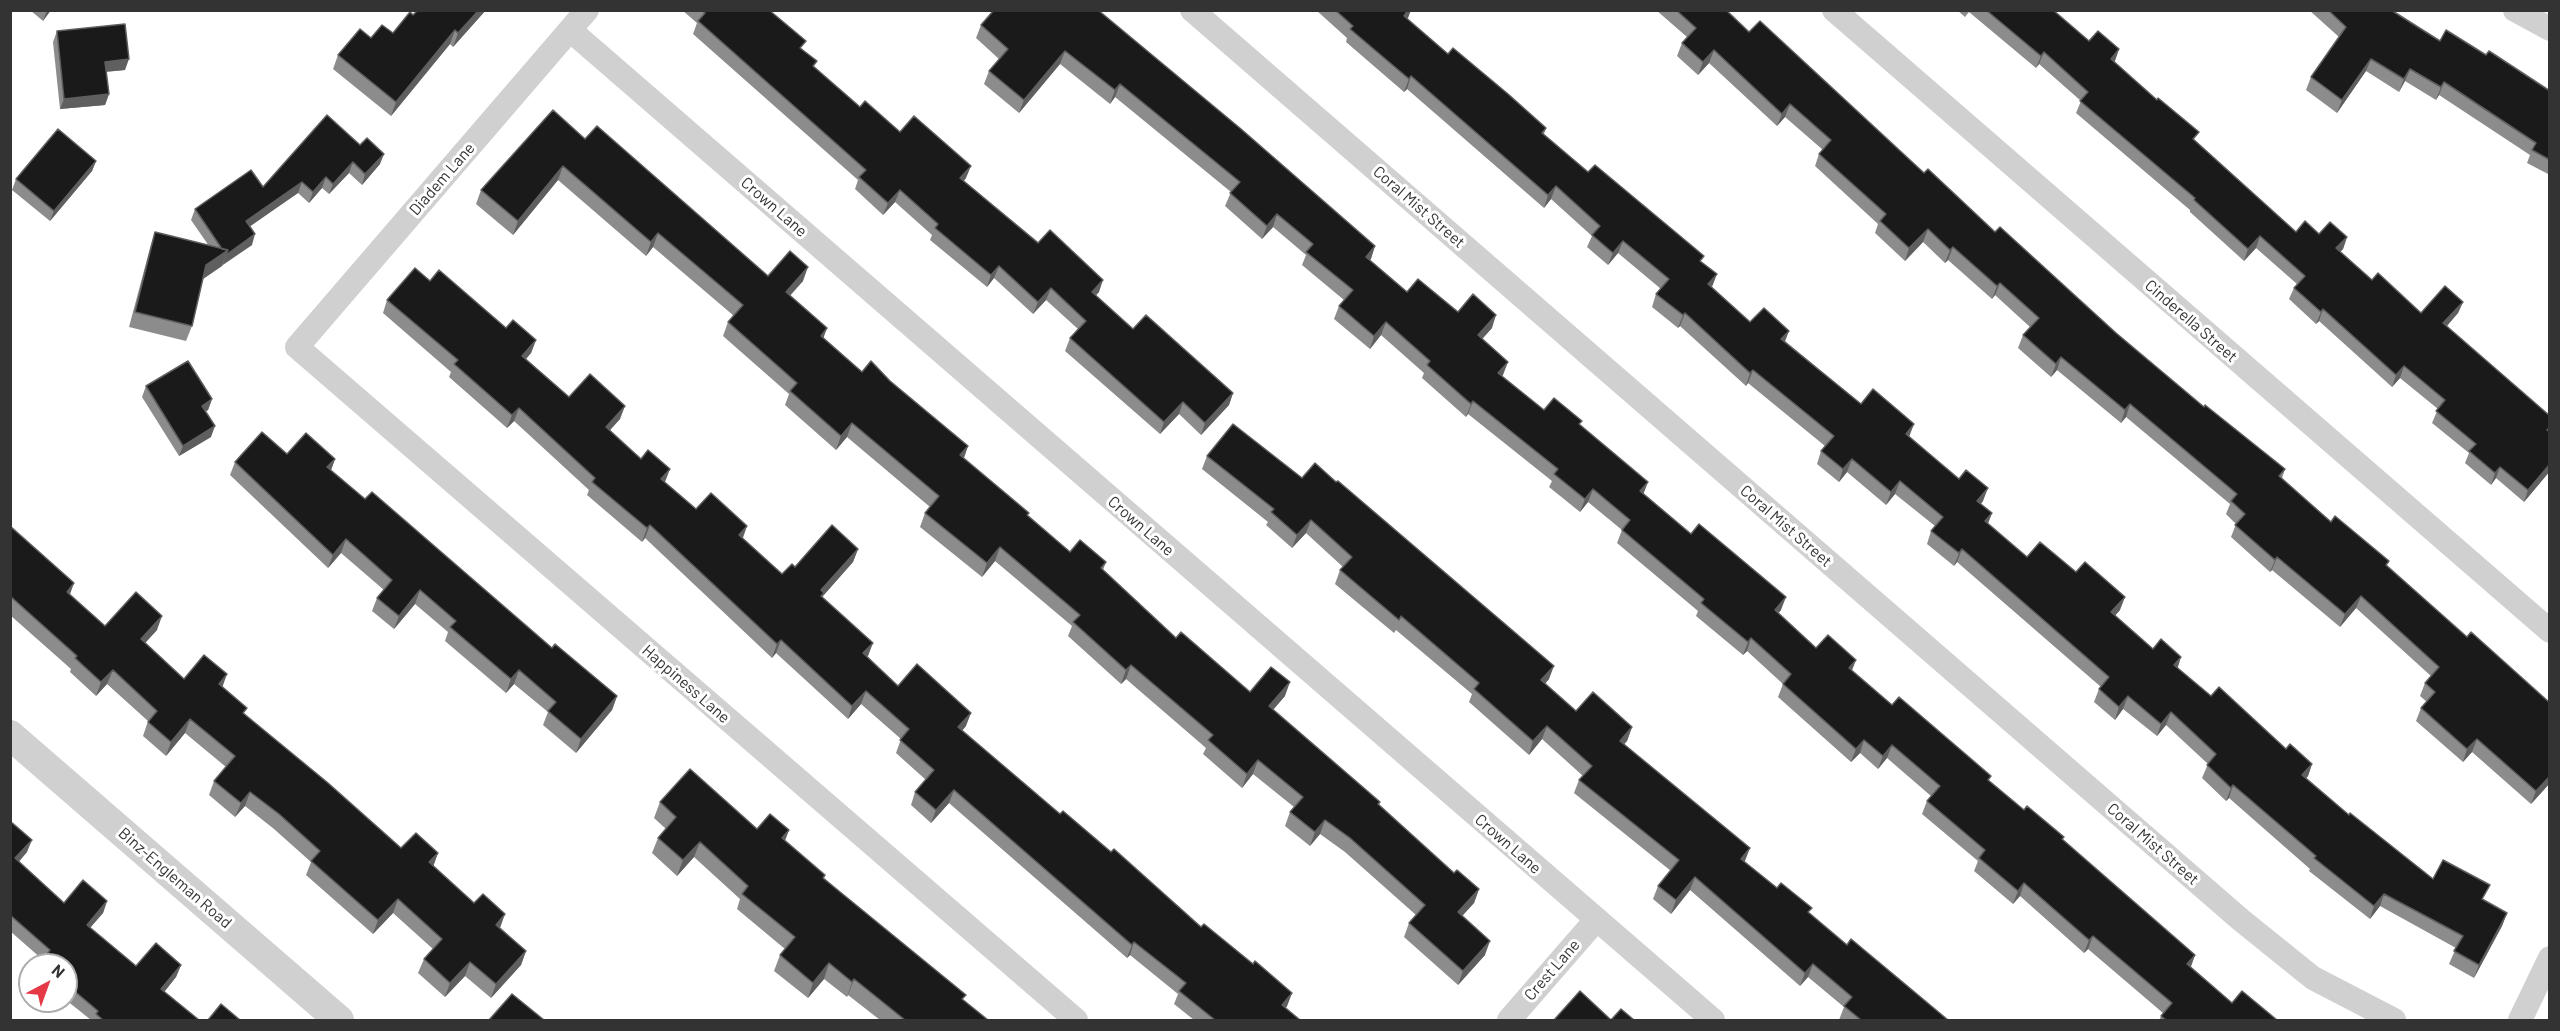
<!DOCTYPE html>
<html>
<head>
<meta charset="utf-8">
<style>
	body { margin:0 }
	#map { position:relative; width:2560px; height:1031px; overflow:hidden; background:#fff; font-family:Barlow,sans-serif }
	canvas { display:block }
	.frame { position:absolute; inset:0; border:12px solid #333; pointer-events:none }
	.north { position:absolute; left:18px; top:953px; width:60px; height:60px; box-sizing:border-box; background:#fff; border:2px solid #adadad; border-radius:50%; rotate:41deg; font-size:16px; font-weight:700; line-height:24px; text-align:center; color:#333 }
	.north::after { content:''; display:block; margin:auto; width:21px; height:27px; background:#e63946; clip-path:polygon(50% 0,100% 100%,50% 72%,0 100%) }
</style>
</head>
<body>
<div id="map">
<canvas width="2560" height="1031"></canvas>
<div class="frame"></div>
<div class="north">N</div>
</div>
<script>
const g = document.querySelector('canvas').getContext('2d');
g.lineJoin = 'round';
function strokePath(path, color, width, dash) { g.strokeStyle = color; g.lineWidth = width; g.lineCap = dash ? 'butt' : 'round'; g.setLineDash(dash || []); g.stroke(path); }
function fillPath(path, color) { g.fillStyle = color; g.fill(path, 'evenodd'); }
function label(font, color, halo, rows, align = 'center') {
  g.font = font + ' Barlow,sans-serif'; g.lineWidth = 6; g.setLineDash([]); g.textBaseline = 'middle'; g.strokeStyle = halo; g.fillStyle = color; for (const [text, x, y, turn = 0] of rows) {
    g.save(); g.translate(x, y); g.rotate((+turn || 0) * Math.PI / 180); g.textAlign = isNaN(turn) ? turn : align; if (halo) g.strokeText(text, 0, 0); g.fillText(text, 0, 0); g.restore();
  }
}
strokePath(new Path2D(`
	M587,10L297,347L1076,1020
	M1192,10L2241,920L2313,978L2394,1020
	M1834,10L2550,631
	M2515,10L2550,29
	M570,30L1713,1020
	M1509,1020L1596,920
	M2520,1020L2550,958`), '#d0d0d0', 24);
strokePath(new Path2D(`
	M10,735L339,1020`), '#d0d0d0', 30);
fillPath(new Path2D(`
	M30,10H51L43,21Z
	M486,10L453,47L450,44L391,116L333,69L338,55L371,38L393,33L413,15Z
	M682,10H769L803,50L815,68L860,107L900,132L966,178L964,181L1099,292L1095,296L1133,329L1233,393L1229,405L1201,435L1179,414L1160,434L1065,351L1070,338L1078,329L1046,300L1033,314L994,278L987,287L930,240L932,235L895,202L883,215L855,189L858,180L693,34L697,23Z
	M989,10H1100L1099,12L1375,246L1370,260L1407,292L1458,312L1492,328L1482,339L1503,375L1502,376L1544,410L1580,425L1644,494L1781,610L1778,613L1816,648L1852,671L1892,705L1989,781L2024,810L2064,837L2062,840L2195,955L2191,967L2232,1003L2277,1020H2159L2163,1013L2088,949L2084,953L2020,896L2013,904L1974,871L1978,861L1922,814L1927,801L1931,796L1887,758L1878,769L1860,753L1851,762L1778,697L1783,684L1747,651L1743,655L1696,616L1698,611L1617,543L1622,530L1588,502L1580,512L1549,487L1552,481L1468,414L1466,417L1422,378L1424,373L1381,335L1370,349L1334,319L1339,306L1344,300L1302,265L1306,255L1273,227L1262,239L1225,206L1231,192L1115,97L1110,104L1060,64L1019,113L984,84L989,71L999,59L976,38L981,25L992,13Z
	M1316,10H1411L1407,19L1448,54L1546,128L1544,134L1588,172L1701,262L1712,287L1750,322L1785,341L1861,404L1909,437L1983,501L1981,504L1992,513L1988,524L2027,557L2120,610L2115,615L2153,649L2211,696L2286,749L2312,764L2308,776L2306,778L2349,815L2433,879L2484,900L2507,913L2502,926L2474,978L2449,964L2456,948L2380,906L2370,919L2309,871L2310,869L2229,798L2226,801L2202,778L2208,764L2166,725L2157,736L2123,709L2115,720L2094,702L2099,689L2101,687L1957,562L1954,566L1927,544L1931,531L1935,526L1895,494L1886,505L1847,472L1839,482L1817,464L1821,451L1825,446L1748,383L1746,386L1680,326L1678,328L1652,307L1656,294L1661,289L1618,253L1608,265L1587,247L1592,236L1551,199L1544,208L1407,89L1404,92L1346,42L1347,38Z
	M1656,10H1726L1749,32L1995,232L2204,407L2285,469L2282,478L2331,522L2387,566L2550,783L2531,804L2472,752L2463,762L2416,721L2421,708L2427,702L2420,696L2425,683L2431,676L2356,608L2340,627L2272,570L2270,572L2231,537L2236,524L2226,514L2230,504L2126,417L2121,423L2057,370L2051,377L2018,348L2023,335L2030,327L1995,295L1992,299L1948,260L1945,263L1923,242L1905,261L1875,233L1878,224L1815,166L1819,154L1823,150L1785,117L1777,126L1709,63L1698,75L1677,56L1682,43L1687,37Z
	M1957,10H2053L2089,41L2119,49L2114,62L2196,141L2296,232L2347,237L2343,249L2340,252L2372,280L2421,313L2463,302L2458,313L2446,327L2550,416V471L2524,502L2496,478L2491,485L2465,463L2469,453L2432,423L2438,409L2400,378L2392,387L2319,321L2316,324L2289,299L2294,288L2297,284L2256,248L2244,261L2190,212V210L2076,113L2081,101L2039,64L2036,68L1969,12L1965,17Z
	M2309,10H2391L2440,41L2486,55L2550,91V175L2527,163L2530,155L2439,95L2436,100L2405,81L2399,92L2366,71L2337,113L2306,90L2311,77L2339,37Z
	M57,31L125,70L106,72L109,94L105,105L60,109L53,42Z
	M327,115L380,164L362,185L349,173L329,194L322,188L309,203L298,193L249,226L252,245L203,279L192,326L186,341L129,327L150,248L155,232L209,246L191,220L195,209L263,187Z
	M585,139L768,276L803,281L790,296L824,338L862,372L890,381L968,446L964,458L1028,516L1070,552L1106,562L1103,570L1176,638L1250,692L1285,696L1273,710L1380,802L1379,805L1454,873L1479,889L1474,903L1462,916L1485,955L1458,985L1404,937L1409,923L1416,915L1345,852L1320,834L1310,846L1285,826L1290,812L1294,807L1253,774L1242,788L1203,754L1206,748L1126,679L1121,684L1068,636L1072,626L995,561L982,577L920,527L925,513L930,507L847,437L836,450L785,405L789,394L723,336L728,322L734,316L653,247L646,256L558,180L513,235L476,204L481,190Z
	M96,161L92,171L50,221L12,190L16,179Z
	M430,281L506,328L536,340L531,353L526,359L569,397L620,419L610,430L664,483L696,509L747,526L743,538L782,574L795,567L858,549L853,562L822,597L868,656H867L898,686L966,726L962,731L1060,814L1111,852L1201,927L1292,993L1287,1006L1286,1008L1300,1020H1194L1174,1004L1178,994L1130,955L1127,958L949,803L931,823L911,805L915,792L926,780L896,753L901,739L861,704L848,719L776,653L772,658L645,538L642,542L587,495L589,490L514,421L507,428L449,377L451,372L383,313L387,300Z
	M146,386L212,399L208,410L206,411L211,437L179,456L142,397Z
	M1233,424L1549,679L1545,684L1576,711L1632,727L1627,741L1624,744L1745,862L1810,914L1847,945L1948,1020H1839L1844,1007L1808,977L1800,986L1690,890L1671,914L1653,899L1658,886L1671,871L1574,793L1579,780L1583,776L1542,739L1529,755L1469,702L1472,694L1396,630L1394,633L1335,584L1340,570L1343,567L1306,533L1292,548L1266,525L1268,522L1202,469L1207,456Z
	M287,454L335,459L331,470L365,499L552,648L617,696L612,710L576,753L543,725L548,712L514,684L506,693L445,641L448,632L415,604L394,629L372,611L377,598L384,590L341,553L328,568L230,475L235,462Z
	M10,526L70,595L105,626L157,630L145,643L184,679L223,687L245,714L401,848L438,853L433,866L526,951L521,965L491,998L465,976L445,997L418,973L424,959L433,949L393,913L373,934L306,875L311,862L274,829L245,806L235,817L209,795L214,781L226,767L185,733L166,756L143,736L148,721L107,684L96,696L70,672L71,669L10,615Z
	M660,802L757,829L789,830L785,841L824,878L964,1001L988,1020H880L848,995L847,997L824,979L808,998L774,971L780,955L785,949L737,909L740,899L694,857L677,876L652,853L658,838L666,829L654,818Z
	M10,821L27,852L19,862L64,903L107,901L103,913L90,928L136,966L181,965L176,977L164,992L199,1020H91L66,1000V965H40L43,960L10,931Z`), '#8c8c8c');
fillPath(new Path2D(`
	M47,10H51L43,21Z
	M479,10H486L453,47L458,33Z
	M1408,10H1411L1408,18L1399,29L1404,16Z
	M455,30L450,44L391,116L396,102Z
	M2119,49L2115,61L2107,71L2111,59Z
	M1714,50L1709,63L1698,75L1703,62Z
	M1065,51L1060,64L1019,113L1024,100Z
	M2044,52L2039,64L2036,68L2041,56Z
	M129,59L125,70L101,72L105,62Z
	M2371,59L2366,71L2337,113L2342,100Z
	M2410,69L2405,81L2399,92L2404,79Z
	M1411,76L1407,89L1404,92L1409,79Z
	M2444,82L2439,95L2436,100L2441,87Z
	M1120,84L1115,97L1110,104L1115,90Z
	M109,94L105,105L60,109L64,99Z
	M1790,104L1785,117L1777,126L1782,114Z
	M384,154L380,164L362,185L365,174Z
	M96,161L92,171L50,221L54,211Z
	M353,162L349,173L329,194L333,184Z
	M563,166L558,180L513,235L518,221Z
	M971,166L966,178L956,190L960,178Z
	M326,177L322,188L309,203L313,192Z
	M302,182L298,193L242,232L246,221Z
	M1556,186L1551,199L1544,208L1548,195Z
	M900,190L895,202L883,215L888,203Z
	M1277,214L1273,227L1262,239L1267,226Z
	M1928,229L1923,242L1905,261L1909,248Z
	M658,233L653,247L646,256L651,242Z
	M255,234L252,245L222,265L226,255Z
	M2260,236L2256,248L2244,261L2248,249Z
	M2347,237L2343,249L2332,260L2336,248Z
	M1623,241L1618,253L1608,265L1613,253Z
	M1375,246L1371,259L1361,270L1366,257Z
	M1953,247L1948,260L1945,263L1950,250Z
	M228,250L222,266L200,281L206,265Z
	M999,266L994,278L987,287L991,275Z
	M808,267L803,281L780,306L786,292Z
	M1717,274L1712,287L1708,284Z
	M1103,280L1099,292L1087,304L1092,292Z
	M2000,283L1995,295L1992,299L1997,286Z
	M1051,288L1046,300L1033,314L1038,302Z
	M2463,302L2458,313L2439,335L2443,323Z
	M2323,309L2319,321L2316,324L2321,312Z
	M1685,313L1680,326L1678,328L1683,315Z
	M1496,315L1492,328L1474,348L1478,335Z
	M1386,322L1381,335L1370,349L1374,336Z
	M827,328L822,342L821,336Z
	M1789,331L1784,344L1781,339Z
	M536,340L531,353L517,369L522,356Z
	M2061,357L2057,370L2051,377L2056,364Z
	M1508,362L1503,375L1493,386L1498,373Z
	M2404,366L2400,378L2392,387L2396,375Z
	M1753,370L1748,383L1746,386L1750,373Z
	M1233,393L1229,405L1201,435L1205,423Z
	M212,399L208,410L198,416L202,406Z
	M1473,401L1468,414L1466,417L1471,404Z
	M1183,402L1179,414L1160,434L1164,422Z
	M2130,404L2126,417L2121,423L2125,410Z
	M625,406L620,419L601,440L606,427Z
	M519,408L514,421L507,428L512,415Z
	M852,423L847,437L836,450L841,436Z
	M1914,424L1909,437L1906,434Z
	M215,426L211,437L179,456L183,446Z
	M968,446L963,460L960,455Z
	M335,459L330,473L327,467Z
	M1852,459L1847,472L1839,482L1843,469Z
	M2550,464V471L2524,502L2528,490Z
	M2500,467L2496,478L2491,485L2495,473Z
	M670,469L665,482L656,493L661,479Z
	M1900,481L1895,494L1886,505L1891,492Z
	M1648,482L1643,495L1640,491Z
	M1988,488L1983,501L1973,513L1977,501Z
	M1593,489L1588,502L1580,512L1585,499Z
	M1992,513L1987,525L1985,521Z
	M1311,520L1306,533L1292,548L1297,535Z
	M650,525L645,538L642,542L647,528Z
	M747,526L742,539L739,535Z
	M346,539L341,553L328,568L333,555Z
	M1000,547L995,561L982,577L987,563Z
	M858,549L853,562L823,596L819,606L821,590Z
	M1962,549L1957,562L1954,566L1959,553Z
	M2277,557L2272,570L2270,572L2275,560Z
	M74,583L69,597L67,592Z
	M420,590L415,604L394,629L399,616Z
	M2361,596L2356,608L2340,627L2345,614Z
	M1786,597L1781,610L1770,623L1775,610Z
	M2125,597L2120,610L2107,625L2111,612Z
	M162,616L157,630L136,653L141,639Z
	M1751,638L1747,651L1743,655L1748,642Z
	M781,640L776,653L772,658L777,644Z
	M873,643L868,656L858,666L863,653Z
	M2181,657L2177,670L2174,665Z
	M1856,660L1851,673L1849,668Z
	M1131,665L1126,679L1121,684L1126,670Z
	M1554,666L1549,679L1536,693L1541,680Z
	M113,670L107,684L96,696L101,682Z
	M519,670L514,684L506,693L511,679Z
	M227,674L222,688L219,684Z
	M1290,682L1285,696L1264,720L1269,706Z
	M866,691L861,704L848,719L852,706Z
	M617,696L612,710L576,753L581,739Z
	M2128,696L2123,709L2115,720L2119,707Z
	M2171,712L2166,725L2157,736L2161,724Z
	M971,713L966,726L953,741L958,727Z
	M190,719L185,733L166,756L171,742Z
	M1547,726L1542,739L1529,755L1533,741Z
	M1632,727L1627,741L1615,754L1620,741Z
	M2477,739L2472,752L2463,762L2467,749Z
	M1864,740L1860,753L1851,762L1856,749Z
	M1892,745L1887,758L1878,769L1883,756Z
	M1258,760L1253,774L1242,788L1247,774Z
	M2312,764L2308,776L2298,788L2302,775Z
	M2550,776V783L2531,804L2536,791Z
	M2233,785L2229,798L2226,801L2231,788Z
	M954,790L949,803L931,823L936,810Z
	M250,792L245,806L235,817L241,803Z
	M1325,820L1320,834L1310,846L1315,832Z
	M789,830L783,845L782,838Z
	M32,840L27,852L10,871L15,858Z
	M700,842L694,857L677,876L683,860Z
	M1750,848L1745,861L1736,872L1741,859Z
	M438,853L433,867L429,862Z
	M1695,877L1690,890L1671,914L1676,900Z
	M2024,883L2020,896L2013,904L2018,891Z
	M1479,889L1474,903L1453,926L1458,912Z
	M2384,894L2380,906L2370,919L2374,906Z
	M398,899L393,913L373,934L378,920Z
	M107,901L103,913L82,937L87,925Z
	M2507,913L2502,926L2474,978L2479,965Z
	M505,914L500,928L496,925Z
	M2093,936L2088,949L2084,953L2089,940Z
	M1490,941L1485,955L1458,985L1463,971Z
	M1134,942L1130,955L1127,958L1132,945Z
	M526,951L521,965L491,998L496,984Z
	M2195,955L2190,968L2187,964Z
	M470,962L465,976L445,997L450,983Z
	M829,963L824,979L808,998L813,983Z
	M1813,964L1808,977L1800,986L1805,973Z
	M181,965L176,977L157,1001L161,989Z
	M854,979L848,995L847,997L852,982Z
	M1292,993L1287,1006L1277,1018L1282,1005Z`), '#5f5f5f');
const building = new Path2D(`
	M418,10H479L458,33L455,30L396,102L338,55L360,29L371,38L382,25L393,33L410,12L413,15Z
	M701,10H769L806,41L800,48L817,61L813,66L860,107L865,101L900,132L914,116L971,166L960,178L1038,243L1050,230L1103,280L1092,292L1133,329L1146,315L1233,393L1205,423L1183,402L1164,422L1070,338L1086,321L1051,288L1038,302L999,266L991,275L935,228L938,224L900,190L888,203L859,177L866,170L698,21L705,13Z
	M994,10H1098L1241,129L1375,246L1366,257L1407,292L1418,279L1458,312L1473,294L1496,315L1478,335L1508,362L1498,373L1544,410L1554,398L1582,421L1579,424L1648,482L1640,491L1691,534L1699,524L1786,597L1775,610L1816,648L1828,635L1856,660L1849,668L1892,705L1899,697L1991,776L1988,780L2024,810L2027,806L2064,837L2062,839L2195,955L2187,964L2232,1003L2242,991L2277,1020H2166L2161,1016L2172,1003L2093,936L2089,940L2024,883L2018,891L1979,858L1985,850L1927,801L1940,786L1892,745L1883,756L1864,740L1856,749L1783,684L1791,674L1751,638L1748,642L1701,603L1704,599L1622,530L1630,520L1593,489L1585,499L1554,474L1558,469L1473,401L1471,404L1427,365L1430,361L1386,322L1374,336L1339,306L1353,290L1306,252L1313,244L1277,214L1267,226L1230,193L1240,182L1120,84L1115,90L1065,51L1024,100L989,71L1008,49L981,25Z
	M1335,10H1408L1404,16L1448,54L1453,48L1508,94L1546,128L1542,133L1588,172L1595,165L1704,256L1700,261L1717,274L1708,284L1750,322L1764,308L1789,331L1781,339L1861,404L1873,389L1914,424L1906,434L1959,479L1966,470L1988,488L1977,501L1992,513L1985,521L2027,557L2040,542L2076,572L2085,562L2125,597L2111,612L2153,649L2161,639L2181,657L2174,665L2211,696L2219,687L2286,749L2290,744L2312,764L2302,775L2349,815L2350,813L2433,879L2443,860L2490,885L2482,899L2507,913L2479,965L2454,951L2463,936L2384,894L2374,906L2314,858L2316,856L2233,785L2231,788L2207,765L2216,754L2171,712L2161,724L2128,696L2119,707L2099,689L2109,677L1962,549L1959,553L1931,531L1943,517L1900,481L1891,492L1852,459L1843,469L1821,451L1834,436L1753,370L1750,373L1685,313L1683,315L1656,294L1669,279L1623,241L1613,253L1592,235L1600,226L1556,186L1548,195L1411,76L1409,79L1350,29L1353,26Z
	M1676,10H1726L1749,32L1760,21L1924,173L1928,169L1995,232L2000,227L2116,333L2204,407L2205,405L2285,469L2279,476L2331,522L2335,516L2389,561L2386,565L2467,637L2471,632L2550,703V776L2536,791L2477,739L2467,749L2421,708L2435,692L2425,683L2439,667L2361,596L2345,614L2277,557L2275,560L2235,525L2245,514L2231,501L2237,494L2130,404L2125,410L2061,357L2056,364L2023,335L2039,318L2000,283L1997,286L1953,247L1950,250L1928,229L1909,248L1880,221L1886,214L1819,154L1831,140L1790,104L1782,114L1714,50L1703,62L1682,43L1696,28Z
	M1986,10H2053L2089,41L2098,31L2119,49L2111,59L2157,100L2158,98L2199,132L2193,139L2296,232L2305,221L2319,234L2330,222L2347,237L2336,248L2372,280L2378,273L2421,313L2445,286L2463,302L2443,323L2550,416V427L2547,430L2550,432V464L2528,490L2500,467L2495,473L2469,451L2476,444L2436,411L2445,400L2404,366L2396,375L2323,309L2321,312L2294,288L2305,276L2260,236L2248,249L2194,200L2195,198L2080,101L2088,92L2044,52L2041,56Z
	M2328,10H2391L2440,41L2446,30L2486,55L2489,51L2550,91V160L2532,150L2536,143L2444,82L2441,87L2410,69L2404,79L2371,59L2342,100L2311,77L2346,27Z
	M125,24L129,59L105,62L109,94L64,99L57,31Z
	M553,110L585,139L597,126L768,276L790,251L808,267L786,292L827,328L821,336L862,372L871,361L890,381L968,446L960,455L1029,513L1027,515L1070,552L1080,540L1106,562L1101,568L1176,638L1181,632L1250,692L1271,667L1290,682L1269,706L1380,802L1378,804L1454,873L1457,870L1479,889L1458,912L1490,941L1463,971L1409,923L1425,905L1350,838L1325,820L1315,832L1290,812L1303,797L1258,760L1247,774L1208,740L1213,735L1131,665L1126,670L1073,622L1080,615L1000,547L987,563L925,513L939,496L852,423L841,436L790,391L797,383L728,322L743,305L658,233L651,242L563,166L518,221L481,190Z
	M327,115L360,145L367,138L384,154L365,174L353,162L333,184L326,177L313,192L302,182L246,221L255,234L226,255L228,250L222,249L195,209L251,170L263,187Z
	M58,129L96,161L54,211L16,179Z
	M155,232L228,250L206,265L192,326L135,312Z
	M415,268L430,281L439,270L506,328L513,320L536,340L522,356L569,397L590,374L625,406L606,427L641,459L648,450L670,469L661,479L696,509L711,493L747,526L739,535L782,574L792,564L795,567L832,525L858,549L821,590L824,593L821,596L873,643L863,653L898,686L917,664L971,713L958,727L1060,814L1063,811L1111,852L1114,849L1201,927L1204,924L1253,964L1255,961L1292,993L1282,1005L1300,1020H1215L1179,991L1186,983L1134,942L1132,945L954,790L936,810L915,792L934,770L900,740L909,729L866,691L852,706L781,640L777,644L650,525L647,528L592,482L595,478L519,408L512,415L454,364L458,360L387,300Z
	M188,361L212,399L202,406L215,426L183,446L146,386Z
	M1233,424L1302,478L1315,463L1336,482L1338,481L1554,666L1541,680L1576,711L1593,692L1632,727L1620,741L1750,848L1741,859L1777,888L1781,883L1812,908L1808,912L1847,945L1851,939L1948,1020H1861L1844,1006L1852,997L1813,964L1805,973L1695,877L1676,900L1658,886L1679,860L1579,780L1592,766L1547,726L1533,741L1474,689L1479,683L1401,616L1399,620L1340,570L1352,557L1311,520L1297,535L1271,512L1274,509L1207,456Z
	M262,432L287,454L306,433L335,459L327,467L365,499L372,492L552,648L555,644L617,696L581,739L548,711L556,702L519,670L511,679L450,627L456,621L420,590L399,616L377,598L392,580L346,539L333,555L235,462Z
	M10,526L74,583L67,592L105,626L136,592L162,616L141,639L184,679L204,655L227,674L219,684L247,708L243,713L328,783L401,848L416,833L438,853L429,862L474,903L483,894L505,914L496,925L526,951L496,984L470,962L450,983L424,959L442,939L398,899L378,920L311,861L320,851L279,814L250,792L241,803L214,781L235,756L190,719L171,742L148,722L157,711L113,670L101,682L75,658L77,656L10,596Z
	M690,769L757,829L770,814L789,830L782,838L825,875L823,878L966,995L962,999L988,1020H905L854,979L852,982L829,963L813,983L780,955L795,937L742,894L748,886L700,842L683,860L658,838L676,817L660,802Z
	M10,821L32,840L15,858L64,903L83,880L107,901L87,925L136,966L156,943L181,965L161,989L199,1020H103L96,1014L98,1011L66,984V965H44L41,962L50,950L10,915Z
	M1580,991L1611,1020L1621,1009L1634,1020H1554Z
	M512,994L544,1020H489Z
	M221,1004L240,1020H208Z`);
fillPath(building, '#1a1a1a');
strokePath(building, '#5f5f5f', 1.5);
label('16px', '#333', '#fff', [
	["Diadem Lane",442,179,-49],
	["Crown Lane",774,207,41],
	["Coral Mist Street",1419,207,41],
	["Cinderella Street",2191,321,41],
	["Crown Lane",1141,526,41],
	["Coral Mist Street",1786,526,41],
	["Happiness Lane",686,684,41],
	["Crown Lane",1508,844,41],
	["Coral Mist Street",2153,844,41],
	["Binz-Engleman Road",175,878,41],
	["Crest Lane",1552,970,-49]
]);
</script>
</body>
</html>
